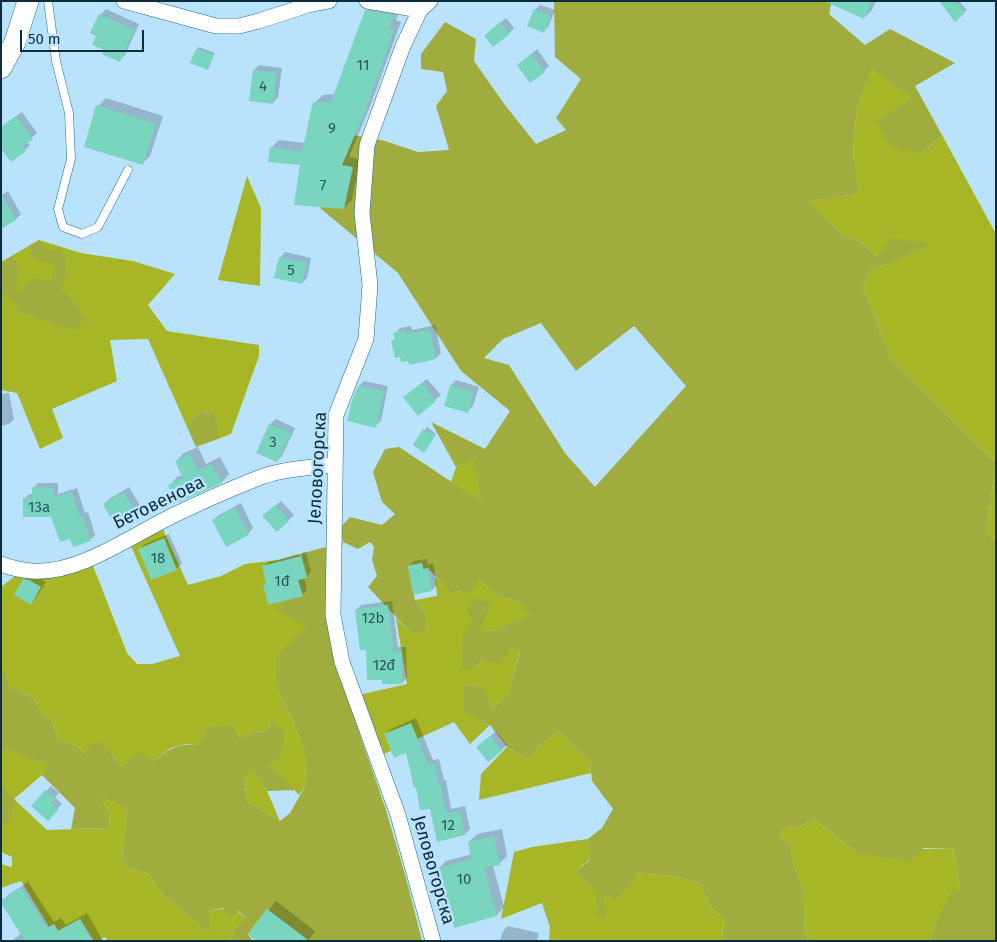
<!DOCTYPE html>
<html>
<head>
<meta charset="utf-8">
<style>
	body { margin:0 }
	#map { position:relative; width:997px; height:942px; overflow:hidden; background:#b9e3fd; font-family:"Fira Sans",sans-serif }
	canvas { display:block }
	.frame { position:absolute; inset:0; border:2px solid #0d2c3c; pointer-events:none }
	.scale { position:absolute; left:20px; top:30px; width:124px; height:22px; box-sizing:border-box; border:2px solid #0d2c3c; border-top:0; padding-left:6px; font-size:15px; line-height:18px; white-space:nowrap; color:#0d2c3c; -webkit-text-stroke:4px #b9e3fd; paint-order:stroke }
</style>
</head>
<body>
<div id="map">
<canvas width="997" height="942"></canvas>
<div class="frame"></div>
<div class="scale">50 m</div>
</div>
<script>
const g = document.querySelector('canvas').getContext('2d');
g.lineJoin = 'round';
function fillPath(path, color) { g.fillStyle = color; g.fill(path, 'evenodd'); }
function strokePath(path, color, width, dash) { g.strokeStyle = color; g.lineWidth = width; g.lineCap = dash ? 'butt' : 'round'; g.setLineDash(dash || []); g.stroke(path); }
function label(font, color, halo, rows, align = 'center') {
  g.font = font + ' "Fira Sans",sans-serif'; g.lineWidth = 5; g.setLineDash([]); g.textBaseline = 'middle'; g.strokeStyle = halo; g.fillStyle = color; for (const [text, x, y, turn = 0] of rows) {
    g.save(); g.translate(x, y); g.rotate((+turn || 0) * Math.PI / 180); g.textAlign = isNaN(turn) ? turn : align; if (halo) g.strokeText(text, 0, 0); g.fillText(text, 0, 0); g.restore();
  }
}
fillPath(new Path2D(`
	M872,68L911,98L920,154L942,135L996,234V540L986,532L996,463L892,361L863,288L869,272L931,244L878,257L859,241L843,236L832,224L807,201L857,194L853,152L857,108Z
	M247,176L261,208L260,286L218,280Z
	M39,240L81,253L133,261L175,274L148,305L167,331L259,345V356L231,434L218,439V423L212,413L199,412L187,427L148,339L110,340L117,381L52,409L63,438L40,449L17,393L1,390V262Z
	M473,458L483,503L451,482L456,467Z
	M162,527L188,585L221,576L245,564L279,560L290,573L306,626L277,690L291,717L305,752L306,785L299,795L270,765L271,721L266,732L258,731L239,739L200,745L186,744L171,748L153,761L120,766L111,752L85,754L77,746L58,738L52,721L39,710L34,698L11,688L5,672L1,671V587L15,576L92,563L127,653L137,664H152L180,656L130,544Z
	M435,577L444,583L450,593L461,591L478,579L499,596L518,601L531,615L491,631H480L473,620L472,670L483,660L511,648L520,651L508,694L492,709L483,688L464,684L465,712L490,725L470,744L454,722L382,755L359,695L407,684L396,618L410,632L426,615L415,600L437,596Z
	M559,731L590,761L591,773L479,800L481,774L507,747L528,760L540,745Z
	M1,748L48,764L42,775L14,799L47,830L110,828L109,812L98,795L127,809L122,856L126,868L147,873L163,894L209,934V911C224,908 234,906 245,918L236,927L230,941H108L105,937L99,941H94L80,919L58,931L54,924L49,927L21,881L1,888V864L12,867V857L1,852V824H10L5,788H1Z
	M251,766L267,791L280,821L248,802L244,782Z
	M814,819L855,851L954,848L960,891L936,922L930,941H809C801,926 806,907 803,890C799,872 790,867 792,845L779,836L784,828L799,827Z
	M588,839L590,859L575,872L603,895L635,873L673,876L699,883L713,910L724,918L722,938L727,941H549L550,927L542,903L501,919L514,852L532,847Z`), '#a7b627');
fillPath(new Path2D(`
	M554,1H832L829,14L865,45L890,29L955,63L915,86L942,135L920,154L888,145L877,121L911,98L872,69L857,108L853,152L858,194L808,201L832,224L843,236L859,241L878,257L891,238L932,244L869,272L863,288L892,361L996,463L986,532L996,540V941H930L936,922L952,891H960L954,848H923L910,861L883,858L855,851L814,819L799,827L784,828L779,836L792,845C790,867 799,872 803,890C806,907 801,926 809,941H727L722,938L724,918L713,910L699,883L673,876L635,873L633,881L616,899L603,895L606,917L599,918L595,889L575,872L590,860L588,839L602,828L613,809L592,781L590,761L559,731L540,745L528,760L507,747L490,725L464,712V684L484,688L492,709L508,694L520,652L511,648L501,664L483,660L472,670L462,668L463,633L473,620L466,609L473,599L491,602L480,631H491L530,615L518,601L499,596L478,579L471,594L461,591L450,593C443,580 436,579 428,568L423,569L422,563L408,566L415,600L426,615L424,632H410L368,587L377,576L372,560L374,547L370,542L358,549L343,542L328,625L361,738L385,807L406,878L422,941H312L308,940L267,909L248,934L253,941H230L236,927L245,917L238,911L230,918L223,908L209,911L210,935L163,894L147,873L126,868L122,856L127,809L99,796L109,812L110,828L71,829L75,808L42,775L47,764L1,748V671L5,672L11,688L34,698L39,710L52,721L58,738L77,746L85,754L90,744L100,743L111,752L120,766L128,764L130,757L142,752L153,761C170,749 178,743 200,745L206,728L232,725L239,739L258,731L266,732L271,721L285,731L281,754L270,765L295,790L267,791L251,767L244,782L248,802L280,821L290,813L306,785L305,752L291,717L277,690L276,658L306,626L278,610L290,573L279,560L343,542L340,528L350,517L382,525L395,514L382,502L373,472L385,449L399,447L482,502L473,459L456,467L431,422L485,449L510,411L461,371L398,273L320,208L335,180L343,133L385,141L418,152L449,150L436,106L447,91L443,72L421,69V54L445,22L476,39L474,61L505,105L536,144L566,130L556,118L581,79L555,57ZM541,323L576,371L634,326L686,386L595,487L565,453L509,365L484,358L503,339Z
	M39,240L50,252L61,247L65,260L67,279L59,288C72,299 78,302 83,319L78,330L58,326L16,311L18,304L2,294L1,296V262L12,256L20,267L15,294L34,278L51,281L54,268L49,262L33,259L30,245Z
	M199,412L213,413L218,423V439L196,447L187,427Z
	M1,788H5L14,799L10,824H1Z`), '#a0ad3e');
fillPath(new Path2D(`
	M843,1H876L872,10L864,18Z
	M950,1H959L967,10L955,20Z
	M374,2L401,7L396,20L401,22L371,104L349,157L360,159L352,200L344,208L301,164L271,148L279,140L305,143L314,103L323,95L335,94L366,11Z
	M540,5L555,10L549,26L544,31L535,10Z
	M106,9L139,24L125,55L119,61L106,50L98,35L100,15Z
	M506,18L514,28L509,33L491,31Z
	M199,47L215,53L208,68L197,49Z
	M537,49L549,66L544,71L518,65Z
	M259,65L282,68L278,97L273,103L254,70Z
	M106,98L163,116L150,156L142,164L98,106Z
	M22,112L37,133L27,142L30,145L25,150L1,127Z
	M8,191L21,214L16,219L1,228V195Z
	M285,252L311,258L307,278L302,283L280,258Z
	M435,325L441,353L436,358L408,360L393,341L396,338L395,334L400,328L411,326L412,330Z
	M427,379L441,395L435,400L410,392Z
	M456,380L479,387L473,406L467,412L451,385Z
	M364,381L388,386L381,421L375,426L359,386Z
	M9,393L14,419L9,424L1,426V394Z
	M276,419L295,428L282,456L277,461L258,452L270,424Z
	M427,427L436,434L426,449L414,445Z
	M198,447L206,464L220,457L229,474L222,482L178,502L170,485L177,477L183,475L176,461L184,453Z
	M38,483H58V494L77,488L85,513L88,512L95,535L90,540L71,537L52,516L24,499L29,494H33V488Z
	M129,487L141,507L136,512L104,504L109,499Z
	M281,501L294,515L277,530L269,511Z
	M241,503L253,528L248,534L214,520L219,515Z
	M169,534L182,563L177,568L152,579L140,549L145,544Z
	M306,552L311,572L306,577H304L307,590L302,595L264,585L267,582L263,567L268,562L299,554L305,575H307L301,553Z
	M427,559L428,565L433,563L437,585L432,590L409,566L414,561Z
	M29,575H35L46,582L36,598L31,604L24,580Z
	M392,601L398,647H406L407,678L402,683L368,648L356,610L361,605Z
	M416,718L433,760L439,759L444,780H446L451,809L465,806L470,829L465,834L431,807L417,786L407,752L385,734L391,729Z
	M496,731L507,745L501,750L478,747Z
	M51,786L59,793L55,797L62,804L53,814L33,806Z
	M502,829L507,856L499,864L493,865L504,907L497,915L455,926L452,916L440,893L444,890L438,869L446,861L472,854L469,842L477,834Z
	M28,882L54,922L61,918L66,925L87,913L103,941H11L22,933L2,901L8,895Z
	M276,901L315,931L308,941L250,934Z
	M508,926L539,933L537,941H500L503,931Z`), '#0003');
fillPath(new Path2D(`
	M824,1H872L864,19Z
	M939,1H956L965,13L955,22Z
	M534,9L551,16L544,33L527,26Z
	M365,10L394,15L389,28L394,30L364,114L342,165L353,167L344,209L294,205L300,165L268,162L270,147L302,152L313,102H331Z
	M99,14L134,30L120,62L102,54L104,50L92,45L96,36L90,33Z
	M500,22L510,34L493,47L484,36Z
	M196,49L214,55L208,70L190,63Z
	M531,54L545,72L530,83L517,65Z
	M253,70L277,73L273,104L249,101Z
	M96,105L156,124L143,165L84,147Z
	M16,116L33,139L22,147L26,151L11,162L1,149V127Z
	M1,194L16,220L1,229Z
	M279,257L307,263L302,284L274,278Z
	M406,330L407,334L430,330L436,359L409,365L408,361L401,362L400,357L395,358L391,341L395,340L393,333Z
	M422,383L436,401L418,416L403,397Z
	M450,385L474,392L468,413L444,406Z
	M358,386L384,391L376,428L347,421L352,400Z
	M269,424L291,433L277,462L256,453Z
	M423,429L435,436L424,453L413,445Z
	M190,454L198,470L212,464L222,483L177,503L168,485L183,478L175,461Z
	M32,487L54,488V498L72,492L80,517L83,516L91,541L73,547L70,539L60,542L51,517H23V498H32Z
	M124,492L136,513L115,526L103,504Z
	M275,505L289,521L277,532L262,516Z
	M235,508L249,535L226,547L212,520Z
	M164,538L177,570L151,580L138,549Z
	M301,556L307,578L298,580L303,596L268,605L263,584H266L262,566Z
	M422,563L423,569L428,568L432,591L413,595L408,566Z
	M23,579L29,580L41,587L31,605L14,595Z
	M388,605L394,651H402V684H382V680H367L366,650H360L355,610Z
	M411,723L428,764L434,763L439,785L441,784L446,813L460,811L465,835L437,842L430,809L420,810L416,787L414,788L406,753L394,758L384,734Z
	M490,736L502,751L488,762L476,747Z
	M45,790L55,799L51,803L58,810L48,821L31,806Z
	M494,836L500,865L484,868L497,916L454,928L451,917L446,919L439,893L443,892L437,869L471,859L468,842Z
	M21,888L47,928L54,924L58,931L80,919L92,941H25L1,903V900Z
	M267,909L309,941H256L248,934Z`), '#79d5be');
const lane = new Path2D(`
	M48,1L56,61L69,113L71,159L58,209L63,227L82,234L98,227L128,170`);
const street = new Path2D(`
	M124,1L216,26H239L259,21L308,5L329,1
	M367,1L420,10
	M430,1L420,10L403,46L367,145L362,213L370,285L366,339L336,415L333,615L342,662L398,815L433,941
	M1,564C11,568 21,570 31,571C78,575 131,536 172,516C199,503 228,490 256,479C280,469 309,468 335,464`);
const secondary = new Path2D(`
	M1,68L15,42L28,1`);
strokePath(lane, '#1f6b92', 9);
strokePath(street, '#1f6b92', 16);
strokePath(secondary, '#1f6b92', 22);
strokePath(lane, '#fff', 8);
strokePath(street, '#fff', 15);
strokePath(secondary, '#fff', 21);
label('15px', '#28565c', null, [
	["11",363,66],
	["4",263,87],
	["9",332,129],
	["7",323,186],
	["5",291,271],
	["3",273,443],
	["13a",39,508],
	["18",158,559],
	["1đ",282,582],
	["12b",373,619],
	["12đ",384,666],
	["12",448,826],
	["10",464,880]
]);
label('18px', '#0d2c3c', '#b9e3fd', [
	["Јеловогорска",318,468,-87],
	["Бетовенова",159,503,-26],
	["Јеловогорска",433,870,74]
]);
</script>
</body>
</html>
